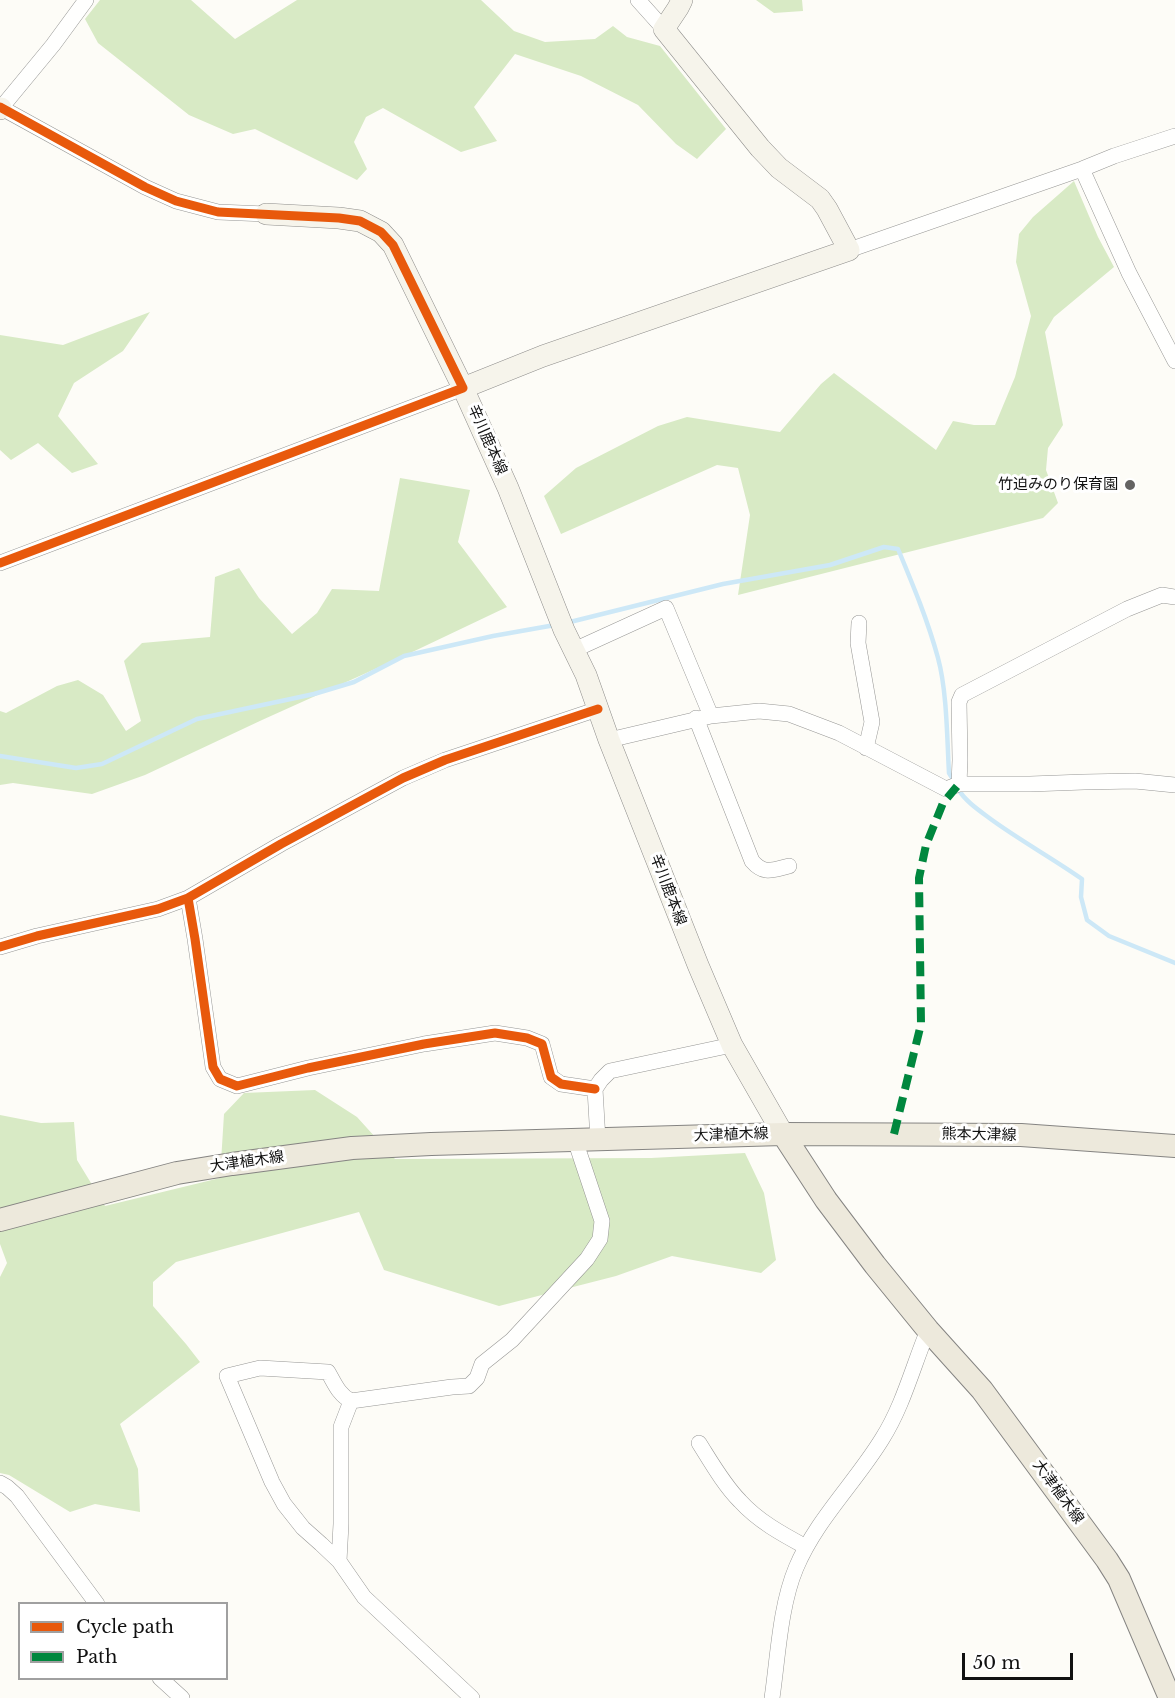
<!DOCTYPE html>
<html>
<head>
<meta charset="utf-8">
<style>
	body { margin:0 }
	#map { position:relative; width:1175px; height:1698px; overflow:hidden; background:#fdfcf7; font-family:"Libre Baskerville",serif }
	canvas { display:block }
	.legend { position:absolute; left:18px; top:1602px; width:210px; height:78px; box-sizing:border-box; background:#fff; border:2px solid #a0a0a0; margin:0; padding:8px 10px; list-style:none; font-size:18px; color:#111 }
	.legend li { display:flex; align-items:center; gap:12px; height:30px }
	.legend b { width:30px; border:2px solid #a0a0a0 }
	.scale { position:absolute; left:962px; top:1653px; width:111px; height:27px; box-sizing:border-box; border:3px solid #111; border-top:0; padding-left:8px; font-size:18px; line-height:21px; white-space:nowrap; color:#111; -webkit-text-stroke:4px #fff; paint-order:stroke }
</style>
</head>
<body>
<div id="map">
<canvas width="1175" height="1698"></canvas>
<ul class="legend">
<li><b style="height:8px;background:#e8590c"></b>Cycle path</li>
<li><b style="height:8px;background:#00873e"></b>Path</li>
</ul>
<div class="scale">50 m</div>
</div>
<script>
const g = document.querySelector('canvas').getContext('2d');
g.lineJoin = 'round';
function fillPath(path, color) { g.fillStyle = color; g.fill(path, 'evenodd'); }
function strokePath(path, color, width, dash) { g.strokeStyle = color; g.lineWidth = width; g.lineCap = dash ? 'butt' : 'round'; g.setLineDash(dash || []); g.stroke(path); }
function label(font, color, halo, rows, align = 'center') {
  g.font = font + ' "Libre Baskerville","Noto Sans JP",serif'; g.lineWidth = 6; g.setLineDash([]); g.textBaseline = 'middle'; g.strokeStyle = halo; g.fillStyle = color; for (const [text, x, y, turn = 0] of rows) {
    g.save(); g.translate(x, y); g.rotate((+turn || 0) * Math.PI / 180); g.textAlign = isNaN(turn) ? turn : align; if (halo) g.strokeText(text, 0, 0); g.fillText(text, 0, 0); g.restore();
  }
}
fillPath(new Path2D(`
	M100,0H191L235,39L297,0H481L514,31L545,42L595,39L613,26L627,37L660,46L726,129L697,159L676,144L638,105L581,76L515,54L474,107L497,141L461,152L383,108L366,117L354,142L367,169L357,180L255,129L233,134L189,115L98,43L85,19Z
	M756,0H802L803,11L774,13Z
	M1074,181L1098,237L1114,267L1054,317L1045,332L1063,425L1048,448L1046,470L1058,503L1043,518L738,595L750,515L738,468L717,465L561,534L544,496L576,468L658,426L687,417L780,432L821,384L834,373L936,450L953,421L974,425H995L1015,377L1031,316L1016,262L1019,234L1033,217Z
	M150,312L123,351L74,383L58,416L98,464L72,473L38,443L11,460L0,450V335L63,345Z
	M400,478L470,490L458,542L507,607L404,656L262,720L145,775L92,794L13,783L0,785V711L6,713L57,686L78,680L103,695L126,731L141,721L124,661L142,643L210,637L215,577L239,568L259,598L292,634L317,613L332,589L379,591Z
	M315,1090L357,1117L395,1159L651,1158L745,1153L764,1193L776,1260L761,1273L672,1256L616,1276L499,1306L384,1270L359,1212L176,1262L153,1282V1306L186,1344L200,1362L120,1424L138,1469L140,1512L95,1504L70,1512L9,1475L0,1473V1277L7,1263L0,1244V1115L41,1123L74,1122L77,1160L105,1206L220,1178L224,1114L244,1093Z`), '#d8eac5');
strokePath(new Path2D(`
	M566,623L723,584L830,565L884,547L898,549C913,585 928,621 938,658C947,691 947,738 949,773L954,781
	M0,756L76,768L102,764L197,719L314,694L354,682L404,656L493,636L555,625
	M958,789C966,802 980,811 992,820C1021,841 1052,858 1082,879L1081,897L1087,920L1109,936L1175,963`), '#cde8f7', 4.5);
const street = new Path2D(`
	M638,0L664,29
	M0,107L145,187L176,201L218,212L266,214
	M1,108L53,45L86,0
	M1082,169L1129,273L1175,361
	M849,250L1082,169L1114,156L1175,136
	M0,563L463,388
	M859,623L858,643L872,722L866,748
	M574,650L666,608L711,716
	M696,718L752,861C764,875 772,870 789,866
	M609,740L711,716L759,711L789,714L839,733L946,789L959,784H1030L1084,782L1135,781L1175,785
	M959,784L960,760L959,702L962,695L1127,609L1162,595L1175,597
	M188,898L195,939L213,1067L220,1079L237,1086L308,1068L424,1044L495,1033L527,1038L542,1044L551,1077L561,1084L595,1089
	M0,947L37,936L158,909L188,898L281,844L403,778L445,760L598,709
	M598,1140L595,1089L601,1080L610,1071L732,1045
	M351,1401C339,1395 335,1384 328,1372L260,1368L227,1376L272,1482L284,1504L303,1528L321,1544L339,1561L364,1597L472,1698
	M699,1443C711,1462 724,1485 740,1501C758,1521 782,1534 806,1547
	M0,1483L7,1487L17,1496L97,1604
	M339,1561L341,1524V1427L351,1401L452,1387L469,1386L477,1378L482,1364L512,1340L587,1259L600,1239L602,1221L575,1140
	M160,1678L182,1698
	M772,1698C778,1657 780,1606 796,1568C816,1520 855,1483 882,1439C903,1406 913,1366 928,1330`);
const secondary = new Path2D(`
	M682,0L678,8L664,29L760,148L779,168L820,199L827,209L849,250L543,356L463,388L508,488L564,630L586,675L609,740L698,965L732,1045L783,1134
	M0,109L1,108
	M266,214L339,218L360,221L381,232L393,245L463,388`);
const primary = new Path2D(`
	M783,1134L826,1200L875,1265L928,1330L982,1390L1107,1560L1119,1579L1170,1698
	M0,1220L177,1173L232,1164L352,1148L431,1144L783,1134L1021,1135L1175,1146`);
strokePath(street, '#979795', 16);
strokePath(secondary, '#8e8d8b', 22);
strokePath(primary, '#858482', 24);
strokePath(street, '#fffffe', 15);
strokePath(secondary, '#f6f4eb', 21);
strokePath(primary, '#ede9dc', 22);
strokePath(new Path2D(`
	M894,1134L921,1024L919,878L926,845L943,803L959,784`), '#00873e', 8, [15, 8]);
strokePath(new Path2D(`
	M0,107L145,187L176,201L218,212L339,218L360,221L381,232L393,245L463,388L0,563
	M188,898L195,939L213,1067L220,1079L237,1086L308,1068L424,1044L495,1033L527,1038L542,1044L551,1077L561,1084L595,1089
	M0,947L37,936L158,909L188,898L281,844L403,778L445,760L598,709`), '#e8590c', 9);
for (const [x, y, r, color] of [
	[1130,485,6,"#646362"]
]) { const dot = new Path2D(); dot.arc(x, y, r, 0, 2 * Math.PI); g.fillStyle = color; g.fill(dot); strokePath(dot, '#fff', 2); }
label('15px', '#111', '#fff', [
	["辛川鹿本線",487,440,66],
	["辛川鹿本線",668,890,69],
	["大津植木線",731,1135,-2],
	["熊本大津線",979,1135,1],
	["大津植木線",247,1162,-8],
	["大津植木線",1058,1492,54]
]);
label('15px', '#111', '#fff', [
	["竹迫みのり保育園",1118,485]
], 'right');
</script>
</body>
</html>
